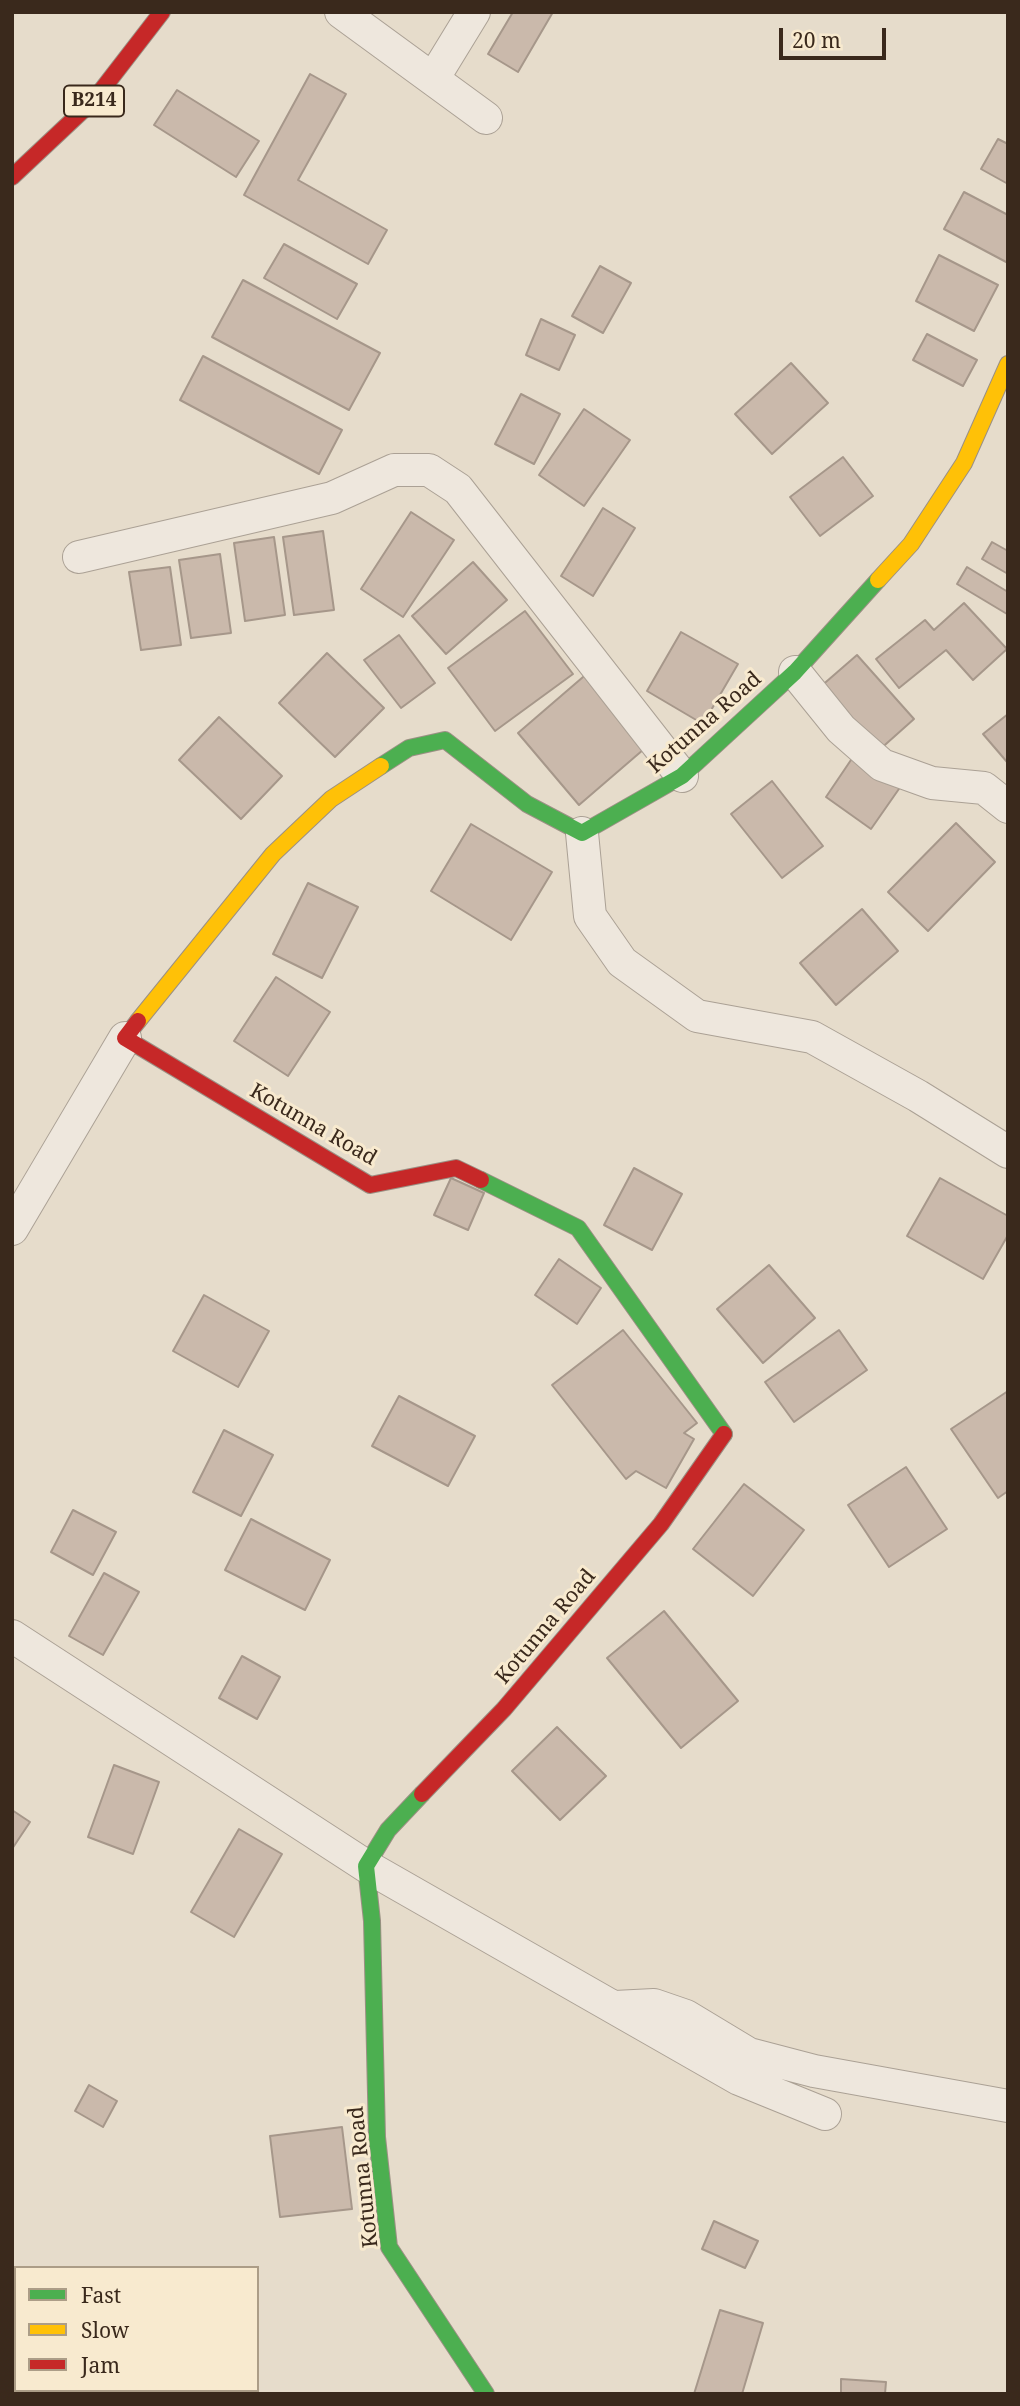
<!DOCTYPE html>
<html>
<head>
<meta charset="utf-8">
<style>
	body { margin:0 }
	#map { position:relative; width:1020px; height:2406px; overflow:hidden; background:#e6dccb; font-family:"Noto Serif",serif }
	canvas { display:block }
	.frame { position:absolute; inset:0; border:14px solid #3a291c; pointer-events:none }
	.legend { position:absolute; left:14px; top:2266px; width:245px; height:126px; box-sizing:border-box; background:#f8eacf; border:2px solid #ac9d87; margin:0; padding:9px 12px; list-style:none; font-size:21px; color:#3a291c }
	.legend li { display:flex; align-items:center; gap:14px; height:35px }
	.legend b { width:35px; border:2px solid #ac9d87 }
	.scale { position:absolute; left:779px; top:28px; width:107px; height:32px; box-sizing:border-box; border:4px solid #3a291c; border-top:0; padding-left:9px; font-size:21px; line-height:24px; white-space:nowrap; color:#3a291c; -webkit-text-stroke:5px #f8eacf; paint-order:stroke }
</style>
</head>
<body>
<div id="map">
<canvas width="1020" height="2406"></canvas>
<div class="frame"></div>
<ul class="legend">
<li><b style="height:9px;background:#4caf50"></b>Fast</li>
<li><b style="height:9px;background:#ffc107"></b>Slow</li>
<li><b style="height:9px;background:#c62828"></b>Jam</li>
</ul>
<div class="scale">20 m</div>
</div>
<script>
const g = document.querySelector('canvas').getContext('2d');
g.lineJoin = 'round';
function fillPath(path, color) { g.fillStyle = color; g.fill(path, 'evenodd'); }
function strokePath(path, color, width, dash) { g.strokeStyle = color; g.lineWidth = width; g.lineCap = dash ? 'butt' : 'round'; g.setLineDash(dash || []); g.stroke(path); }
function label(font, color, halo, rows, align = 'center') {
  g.font = font + ' "Noto Serif",serif'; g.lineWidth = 6; g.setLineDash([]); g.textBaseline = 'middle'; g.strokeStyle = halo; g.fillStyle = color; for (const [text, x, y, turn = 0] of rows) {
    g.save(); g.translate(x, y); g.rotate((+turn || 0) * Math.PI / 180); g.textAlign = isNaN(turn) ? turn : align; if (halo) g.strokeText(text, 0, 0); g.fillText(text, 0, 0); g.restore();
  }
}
const building = new Path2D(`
	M513,12H553L518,72L488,54Z
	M310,74L346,94L298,180L387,230L368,264L244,195Z
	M177,90L259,141L236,177L154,125Z
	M998,139L1008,144V184L981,169Z
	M964,192L1008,215V263L944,229Z
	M284,244L357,284L337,319L264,278Z
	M939,255L998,285L974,331L916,301Z
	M600,266L631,283L603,333L572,316Z
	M243,280L380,353L349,410L212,337Z
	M541,319L575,335L559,370L526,355Z
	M927,334L977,360L963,386L913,360Z
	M203,356L342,430L319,474L180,400Z
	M791,363L828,403L772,454L735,414Z
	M521,394L560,414L534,464L495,444Z
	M584,409L630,440L584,506L539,475Z
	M843,457L873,496L820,536L790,497Z
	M603,508L635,528L593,596L561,576Z
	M411,512L454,540L403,617L361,589Z
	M323,531L334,610L294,615L283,537Z
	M274,537L285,615L245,621L234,543Z
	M992,542L1008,551V574L982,559Z
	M220,554L231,633L191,638L179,560Z
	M473,562L507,600L446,654L412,616Z
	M170,567L181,645L141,650L129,572Z
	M967,567L1008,592L1007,614L957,584Z
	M964,603L1007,649L973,680L946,650L899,688L876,659L925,620L934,630Z
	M525,611L573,674L495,731L448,668Z
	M681,632L738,664L703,724L647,691Z
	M399,635L435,683L401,708L364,660Z
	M327,653L384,708L335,757L279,703Z
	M857,655L914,719L877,752L819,688Z
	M590,671L651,743L579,805L518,733Z
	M1008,714V762H1007L983,734Z
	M219,717L282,776L241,819L179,760Z
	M855,754L901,786L871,829L826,797Z
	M772,781L823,846L782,878L731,814Z
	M956,823L995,862L928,931L888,892Z
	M471,824L552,872L511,940L431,891Z
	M308,883L358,907L322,978L273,954Z
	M862,909L898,951L836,1005L800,963Z
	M276,977L330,1012L288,1076L234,1041Z
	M634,1168L682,1194L652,1250L604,1225Z
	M451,1178L484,1193L468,1230L434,1215Z
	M940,1178L1008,1216V1235L983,1279L907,1236Z
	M559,1259L601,1288L577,1324L535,1295Z
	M769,1265L815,1318L763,1363L717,1309Z
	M204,1295L269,1331L238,1387L173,1351Z
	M623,1330L697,1423L684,1433L694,1439L666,1488L636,1471L626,1479L552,1385Z
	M839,1330L867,1370L794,1422L765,1382Z
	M1008,1391V1491L998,1498L951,1429Z
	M399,1396L475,1436L448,1486L372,1446Z
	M224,1430L273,1455L241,1516L193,1492Z
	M906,1467L947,1529L889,1567L848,1505Z
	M744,1484L804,1530L753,1596L693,1549Z
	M73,1510L116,1532L93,1575L51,1552Z
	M251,1519L330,1560L305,1610L225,1570Z
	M104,1573L139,1592L103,1655L69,1636Z
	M664,1611L738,1701L681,1748L607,1658Z
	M242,1656L280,1677L257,1719L219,1698Z
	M557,1727L606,1776L560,1820L512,1771Z
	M114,1765L159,1782L133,1854L88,1837Z
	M12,1810L30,1822L12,1849Z
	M239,1829L282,1854L234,1937L191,1912Z
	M89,2085L117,2101L103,2127L75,2111Z
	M342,2127L352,2209L280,2217L270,2136Z
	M714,2221L758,2241L745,2268L702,2249Z
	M720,2310L763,2323L742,2394H694Z
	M841,2379L886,2382L885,2394H841Z`);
fillPath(building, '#cab9ab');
strokePath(building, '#a6978a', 2);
const street = new Path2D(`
	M341,12L486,118
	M433,79L474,12
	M79,557L332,498L394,470H429L458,489L682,776
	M795,672L841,729L882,765L932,783L984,788L1008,807
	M582,833L590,916L622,962L697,1016L812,1037L918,1096L1008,1152
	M12,1229L125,1038
	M12,1636L366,1866L739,2079L825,2114
	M615,2007L654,2005L686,2016L749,2054L814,2071L1008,2106`);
const fast = new Path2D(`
	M381,766L409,748L445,740L527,804L582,833L682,776L795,672L878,580
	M481,1180L578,1228L724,1434
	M422,1794L388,1830L366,1866L372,1921L377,2137L389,2247L486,2394`);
const slow = new Path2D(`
	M878,580L911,544L964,463L1008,364
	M138,1021L273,854L331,799L381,766`);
const jam = new Path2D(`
	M12,177L94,100L162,12
	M138,1021L125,1038L370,1185L456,1168L481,1180
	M422,1794L504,1709L661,1524L724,1434`);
strokePath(street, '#aba195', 34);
strokePath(fast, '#9b9084', 18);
strokePath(slow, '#9b9084', 18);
strokePath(jam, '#9b9084', 18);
strokePath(street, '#eee7dd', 32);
strokePath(fast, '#4caf50', 16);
strokePath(slow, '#ffc107', 16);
strokePath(jam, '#c62828', 16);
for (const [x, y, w] of [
	[94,101,60]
]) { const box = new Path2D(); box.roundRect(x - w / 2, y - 15.5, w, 31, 5); g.fillStyle = '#f8eacf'; g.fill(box); strokePath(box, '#3a291c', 2); }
label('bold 19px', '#3a291c', null, [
	["B214",94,101]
]);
label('21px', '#3a291c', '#f8eacf', [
	["Kotunna Road",705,723,-41],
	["Kotunna Road",313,1125,30],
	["Kotunna Road",546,1627,-50],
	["Kotunna Road",364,2177,-96]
]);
</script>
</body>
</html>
